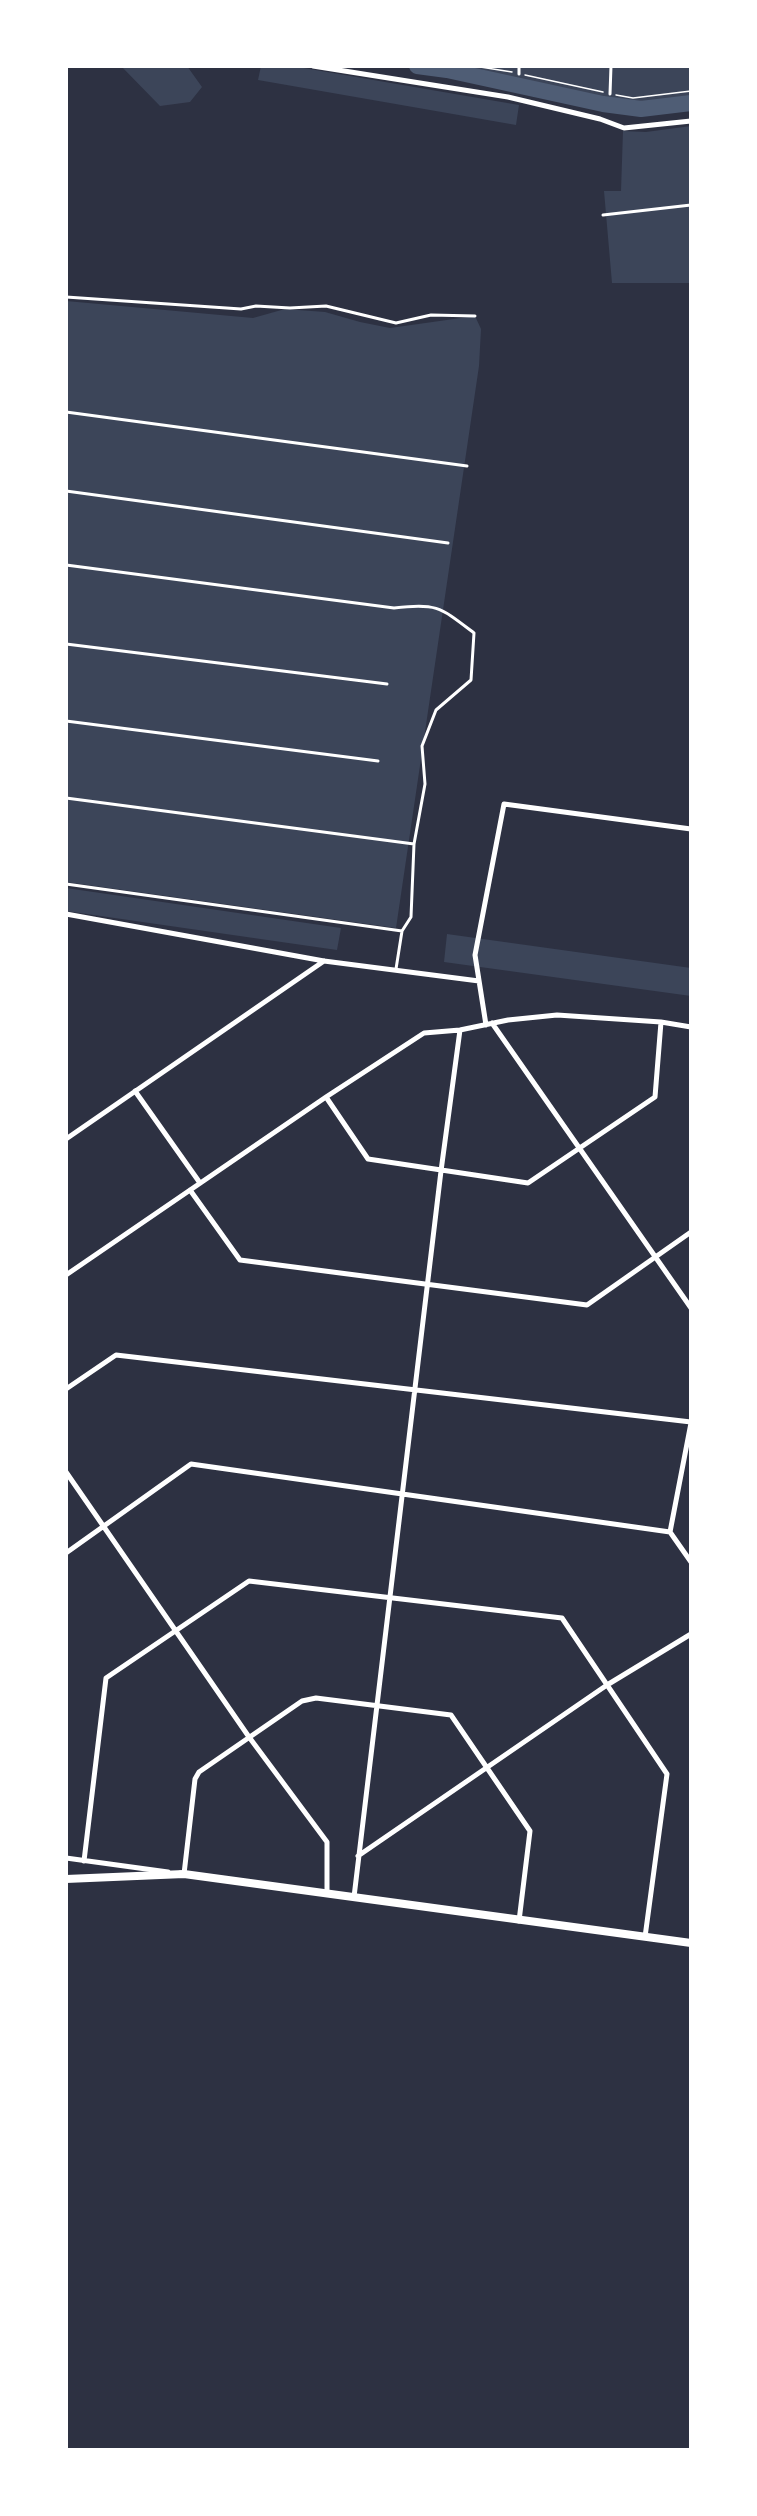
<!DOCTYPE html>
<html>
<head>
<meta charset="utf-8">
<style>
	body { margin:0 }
	#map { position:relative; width:757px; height:2516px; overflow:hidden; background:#2d3142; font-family:"Fira Sans",sans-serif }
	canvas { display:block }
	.frame { position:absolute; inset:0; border:68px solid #fff; pointer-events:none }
</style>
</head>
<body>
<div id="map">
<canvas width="757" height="2516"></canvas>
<div class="frame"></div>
</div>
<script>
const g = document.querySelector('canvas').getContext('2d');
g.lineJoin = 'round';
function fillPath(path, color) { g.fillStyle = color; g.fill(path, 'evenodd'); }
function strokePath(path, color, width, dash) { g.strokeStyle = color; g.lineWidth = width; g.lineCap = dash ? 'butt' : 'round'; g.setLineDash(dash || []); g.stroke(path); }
fillPath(new Path2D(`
	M121,66H187L202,87L190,102L160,106Z
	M261,66H292L519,105L516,125L258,80Z
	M440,66H691V99L641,103L603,100Z
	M691,126V283H612L604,191H621L623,131L646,132Z
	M66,301L253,318L285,309L325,312L360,322L390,328L475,316L481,329L479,366L396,928L66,882Z
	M66,888L341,928L337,950L66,911Z
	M447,934L691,968V996L444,962Z`), '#3c4559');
strokePath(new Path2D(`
	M417,66L447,70L603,104L641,109L691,103`), '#4f5d75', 16);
strokePath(new Path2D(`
	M474,66L512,72
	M525,75L603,92
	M616,95L633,98L691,91`), '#fff', 1.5);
strokePath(new Path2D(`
	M519,74V66
	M610,94L611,66
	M603,215L691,205
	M66,297L241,309L256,306L290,308L326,306L396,323L431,315L475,316
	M66,412L467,466
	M66,491L448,543
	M66,565L394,608C437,603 440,607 474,633L471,680L436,710L422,746L425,784L414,844L411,917L402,931L396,969
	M66,644L387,684
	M66,721L378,761
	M66,798L414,844
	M66,884L402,931`), '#fff', 3);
strokePath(new Path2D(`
	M313,66L508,97L600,119L624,128L691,121
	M66,914L324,961L479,981
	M492,1023L691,1308
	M486,1025L475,955L504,804L691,829
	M135,1091L200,1183
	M326,1097L368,1159L528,1183L655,1097L661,1022
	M66,1139L324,961
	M190,1190L240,1260L587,1305L691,1232
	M66,1275L326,1097L424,1033L460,1030L508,1020L557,1015L661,1022L691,1027
	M66,1389L116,1355L691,1422
	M66,1472L249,1737L327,1842V1893
	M670,1532L691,1423
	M66,1553L191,1464L670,1532L691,1562
	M358,1856L607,1685L691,1634
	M66,1858L168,1872
	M84,1861L106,1678L249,1581L562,1618L667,1774L645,1937
	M180,1873L184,1874L195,1779L199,1772L302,1701L316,1698L451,1715L530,1831L519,1921
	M354,1897L441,1171L460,1030`), '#fff', 5);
strokePath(new Path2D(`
	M66,1879L184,1874L691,1943`), '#fff', 8);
</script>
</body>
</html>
